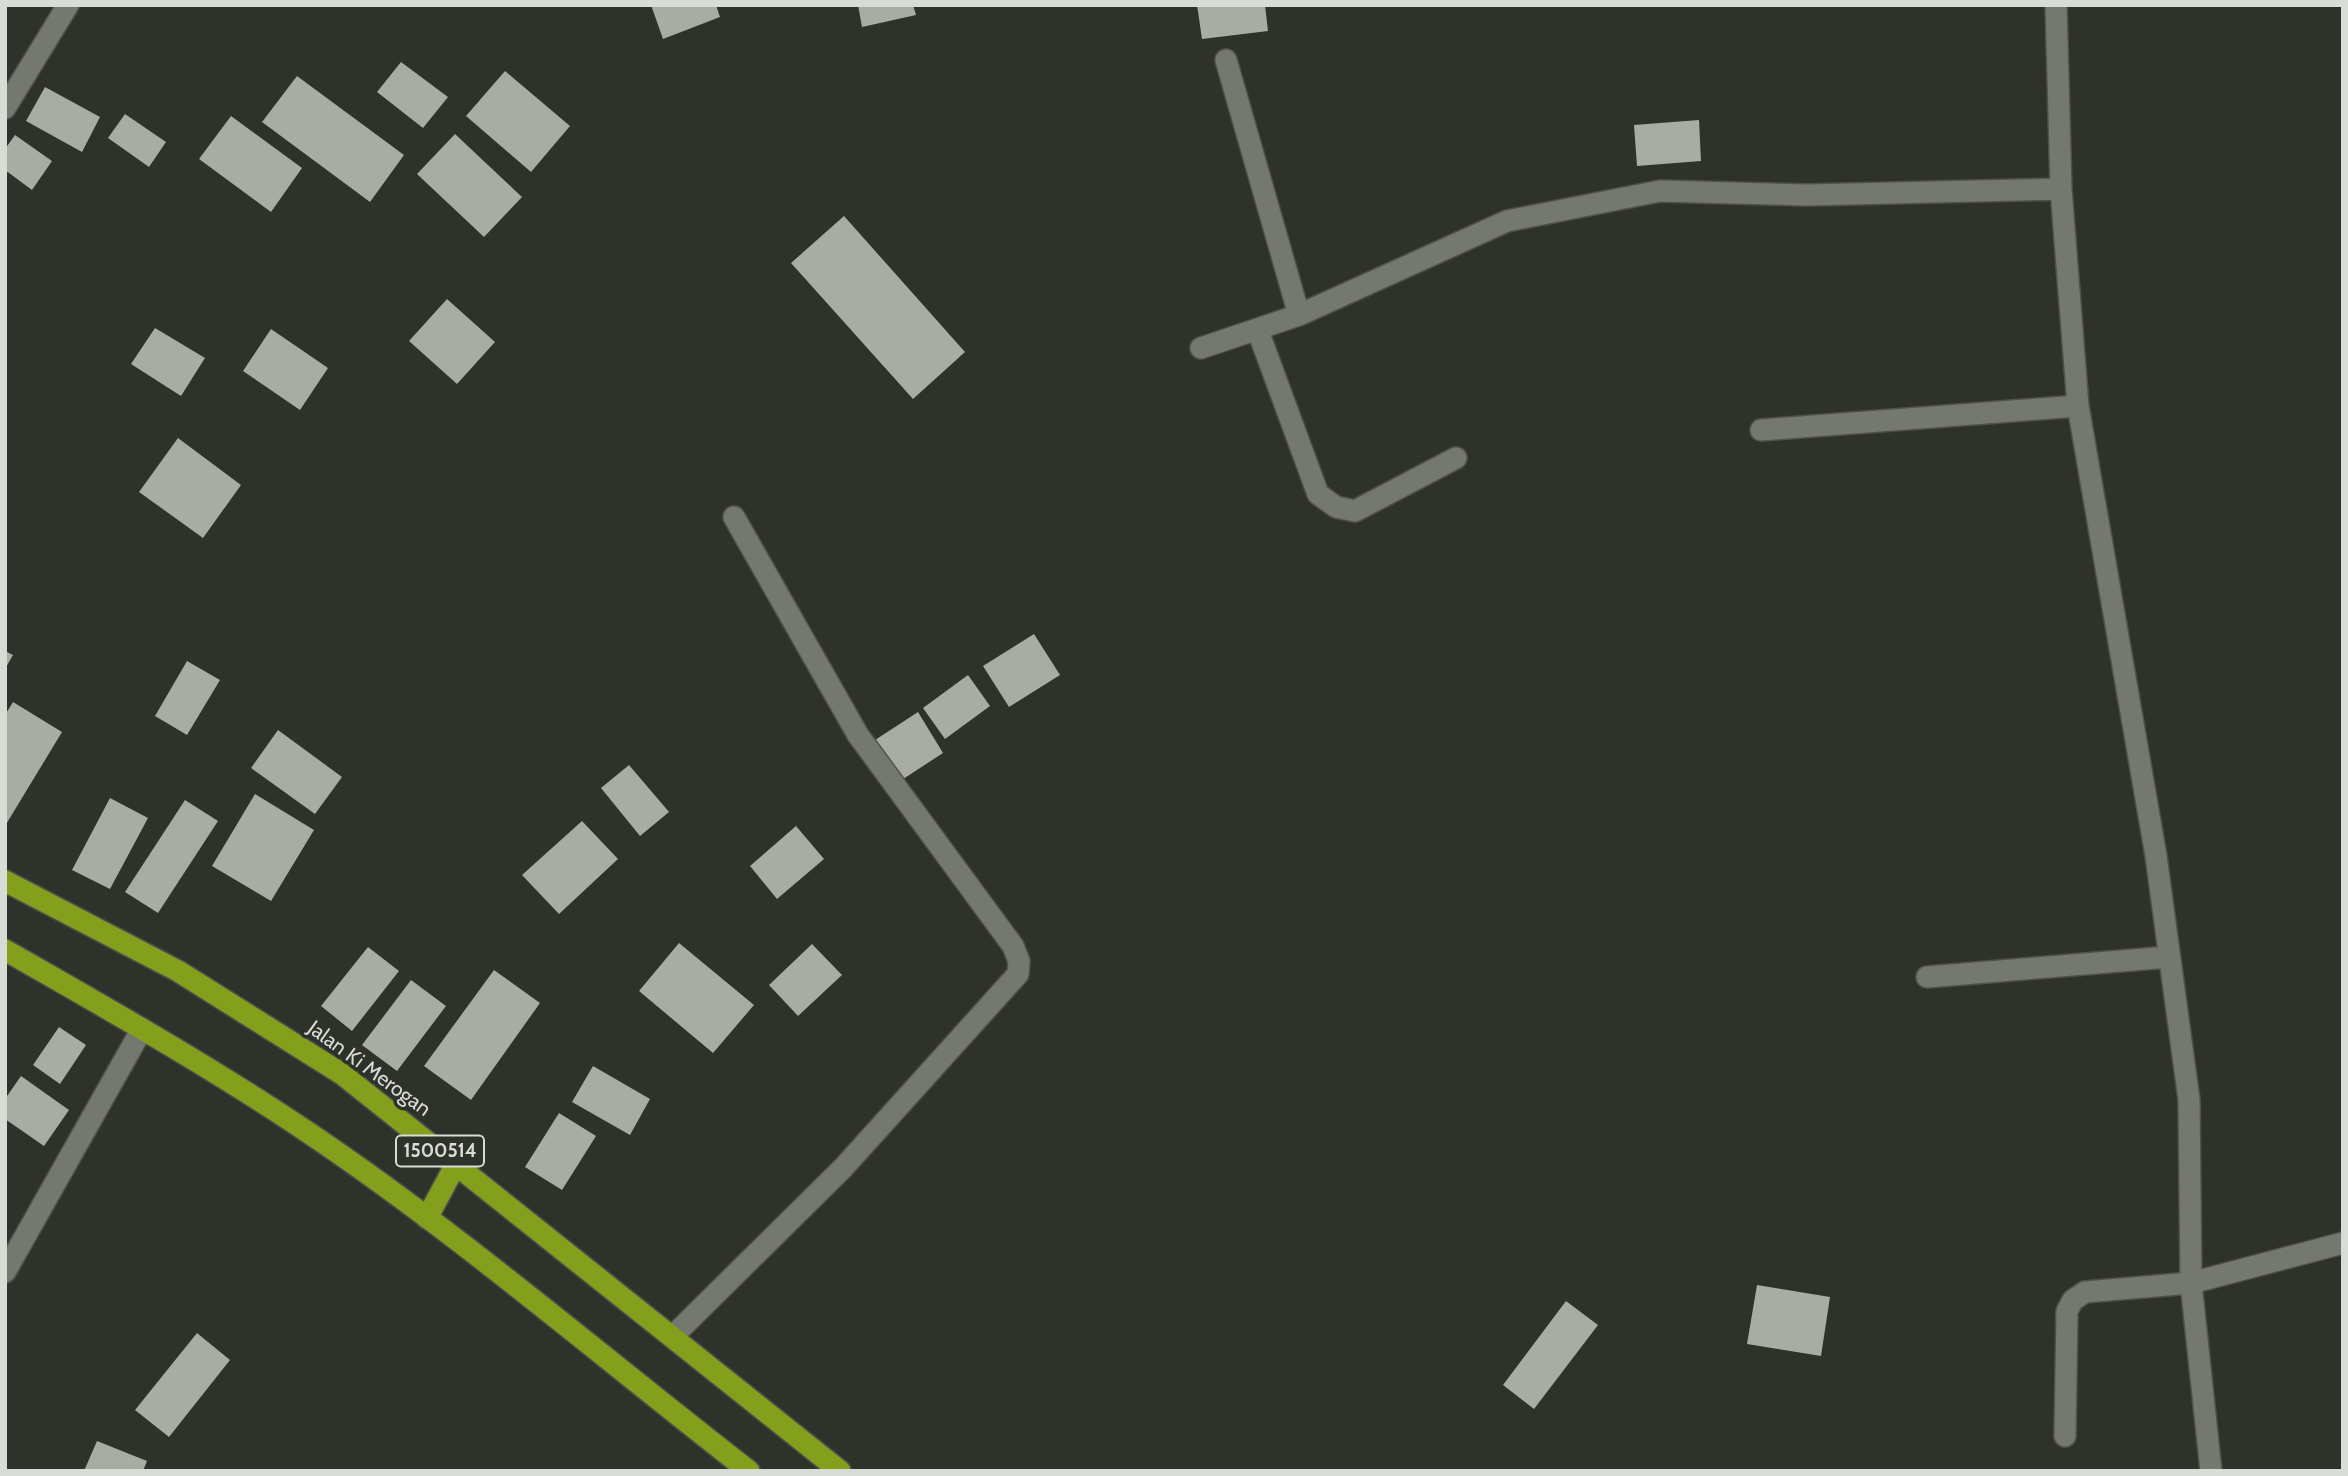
<!DOCTYPE html>
<html>
<head>
<meta charset="utf-8">
<style>
	body { margin:0 }
	#map { position:relative; width:2348px; height:1476px; overflow:hidden; background:#2f322a; font-family:Cabin,sans-serif }
	canvas { display:block }
	.frame { position:absolute; inset:0; border:7px solid #d9dbd6; pointer-events:none }
</style>
</head>
<body>
<div id="map">
<canvas width="2348" height="1476"></canvas>
<div class="frame"></div>
</div>
<script>
const g = document.querySelector('canvas').getContext('2d');
g.lineJoin = 'round';
function fillPath(path, color) { g.fillStyle = color; g.fill(path, 'evenodd'); }
function strokePath(path, color, width, dash) { g.strokeStyle = color; g.lineWidth = width; g.lineCap = dash ? 'butt' : 'round'; g.setLineDash(dash || []); g.stroke(path); }
function label(font, color, halo, rows, align = 'center') {
  g.font = font + ' Cabin,sans-serif'; g.lineWidth = 7; g.setLineDash([]); g.textBaseline = 'middle'; g.strokeStyle = halo; g.fillStyle = color; for (const [text, x, y, turn = 0] of rows) {
    g.save(); g.translate(x, y); g.rotate((+turn || 0) * Math.PI / 180); g.textAlign = isNaN(turn) ? turn : align; if (halo) g.strokeText(text, 0, 0); g.fillText(text, 0, 0); g.restore();
  }
}
fillPath(new Path2D(`
	M651,5H716L720,17L663,39Z
	M858,5H913L916,15L862,27Z
	M1197,5H1265L1268,31L1202,39Z
	M401,62L448,97L423,128L377,92Z
	M505,71L570,126L531,172L466,116Z
	M297,76L404,155L370,202L262,122Z
	M45,87L100,117L82,152L26,121Z
	M125,114L166,142L149,167L108,138Z
	M231,116L302,168L271,212L199,159Z
	M1699,120L1701,161L1637,166L1634,125Z
	M455,134L522,197L484,237L417,174Z
	M15,135L52,161L32,190L5,170V149Z
	M844,216L965,352L913,399L791,263Z
	M447,299L495,342L457,384L409,341Z
	M155,328L205,358L181,396L131,364Z
	M271,329L328,368L300,410L243,371Z
	M178,438L241,485L203,538L139,492Z
	M1034,634L1060,675L1009,707L983,666Z
	M5,651L13,655L5,669Z
	M187,661L220,680L187,735L155,716Z
	M968,675L990,706L945,739L923,708Z
	M13,702L62,732L5,826V715Z
	M918,712L943,753L897,783L872,742Z
	M278,730L342,777L315,814L251,768Z
	M629,765L669,812L640,836L601,788Z
	M255,794L314,830L271,901L212,866Z
	M110,798L148,818L110,889L72,870Z
	M185,800L218,821L158,913L125,892Z
	M582,821L618,859L559,914L522,875Z
	M796,826L824,859L777,899L750,866Z
	M679,943L754,1005L713,1053L639,991Z
	M812,944L842,975L798,1016L769,985Z
	M368,947L399,971L352,1031L321,1006Z
	M494,970L540,1003L471,1100L424,1066Z
	M411,980L446,1006L397,1071L362,1045Z
	M59,1027L86,1045L60,1084L33,1065Z
	M593,1066L650,1099L630,1135L572,1102Z
	M21,1076L69,1110L44,1146L5,1119V1099Z
	M559,1113L596,1136L562,1190L525,1167Z
	M1757,1285L1830,1297L1821,1356L1747,1344Z
	M1566,1301L1598,1325L1534,1409L1503,1385Z
	M197,1333L230,1360L169,1437L135,1410Z
	M97,1441L147,1461L143,1471H84Z`), '#a9aca2');
const minor = new Path2D(`
	M2056,5L2061,189L2078,406L2156,856L2189,1100L2191,1283L2211,1471
	M1226,60L1299,315
	M5,108L68,5
	M1258,331L1318,494L1336,507L1355,511L1456,458
	M1201,348L1299,315L1507,221L1660,191L1807,195L2061,189
	M1761,430L2078,406
	M1927,977L2169,957
	M5,1272L142,1029
	M673,1336L843,1168L1018,974L1019,961L1013,946L858,735L734,517
	M2065,1436L2067,1311L2073,1300L2085,1292L2191,1283L2343,1243`);
const highway = new Path2D(`
	M5,881L178,971L342,1074L840,1471
	M5,950C108,1009 211,1067 309,1133C462,1236 603,1358 749,1471
	M427,1218L456,1164`);
strokePath(minor, '#4e504a', 24);
strokePath(highway, '#4e504a', 24);
strokePath(minor, '#75786f', 21);
strokePath(highway, '#839f1c', 21);
for (const [x, y, w] of [
	[440,1151,88]
]) { const box = new Path2D(); box.roundRect(x - w / 2, y - 15.5, w, 31, 5); g.fillStyle = '#2f322a'; g.fill(box); strokePath(box, '#d9dbd6', 2); }
label('bold 19px', '#d9dbd6', null, [
	["1500514",440,1151]
]);
label('21px', '#d9dbd6', '#2f322a', [
	["Jalan Ki Merogan",369,1069,36]
]);
</script>
</body>
</html>
